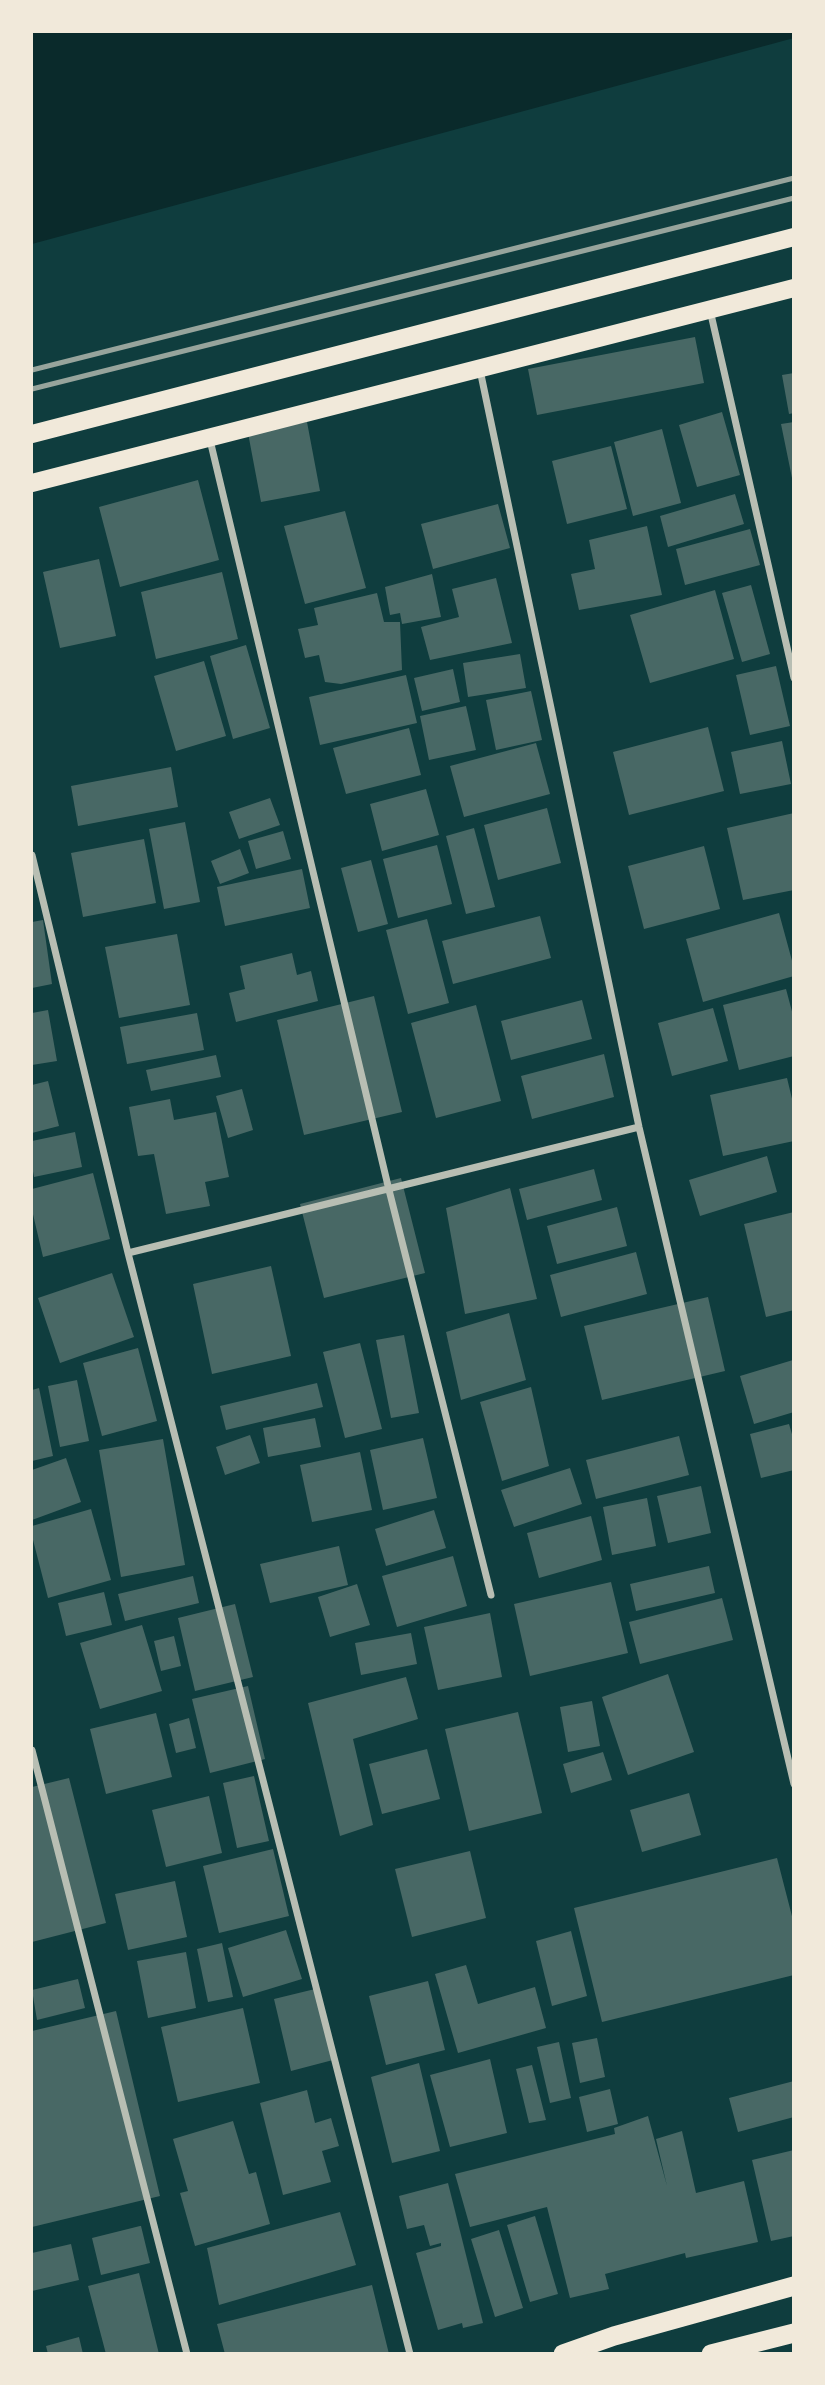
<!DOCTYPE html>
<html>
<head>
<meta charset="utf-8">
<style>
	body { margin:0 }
	#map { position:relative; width:825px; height:2385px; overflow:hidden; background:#0f3d3e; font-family:Karla,sans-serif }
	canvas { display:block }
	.frame { position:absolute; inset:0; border:33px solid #f1e9da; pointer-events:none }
</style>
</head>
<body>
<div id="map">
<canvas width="825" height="2385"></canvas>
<div class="frame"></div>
</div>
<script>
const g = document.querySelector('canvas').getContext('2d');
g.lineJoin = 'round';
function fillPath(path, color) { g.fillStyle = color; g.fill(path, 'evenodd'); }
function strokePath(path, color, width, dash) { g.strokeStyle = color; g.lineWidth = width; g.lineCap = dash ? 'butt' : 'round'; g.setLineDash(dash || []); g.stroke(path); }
fillPath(new Path2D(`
	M32,32H793L794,38L32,244Z`), '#0a2a2b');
fillPath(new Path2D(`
	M695,337L704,383L537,415L528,369Z
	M794,373V413L789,414L782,375Z
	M722,412L740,475L697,487L679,425Z
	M307,422L320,491L261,502L248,433Z
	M794,422V478H792L781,424Z
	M662,429L681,503L633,516L614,442Z
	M611,446L627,509L567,524L552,461Z
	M198,480L219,560L120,587L99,507Z
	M735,494L744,524L668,547L660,516Z
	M498,504L510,548L433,569L421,524Z
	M345,511L366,588L305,604L284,526Z
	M647,526L662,595L579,610L571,574L595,569L589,540Z
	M750,529L760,565L685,585L676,549Z
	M99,559L116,636L60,648L43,572Z
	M222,572L238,639L156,659L141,592Z
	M432,574L441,617L402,624L400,613L390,615L385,587Z
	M496,578L512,643L430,660L421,627L459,617L452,589Z
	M751,585L770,654L742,662L722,593Z
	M715,590L734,659L650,683L630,615Z
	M377,593L384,622H400L402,670L341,684L325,682L319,655L305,658L298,629L318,625L314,608Z
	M246,645L270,728L233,739L210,656Z
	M520,654L526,688L468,697L463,663Z
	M204,661L226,736L176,751L154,676Z
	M776,666L790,726L750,735L736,675Z
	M453,669L460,702L422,711L414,678Z
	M406,675L417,723L320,745L309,697Z
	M531,691L542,740L496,750L486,700Z
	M466,706L476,750L429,760L420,716Z
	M708,727L724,791L629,815L613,752Z
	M409,728L421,775L346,794L333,748Z
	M782,741L791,784L740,794L731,752Z
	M536,743L550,794L464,817L450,766Z
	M171,767L178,807L78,826L71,786Z
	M426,789L439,835L382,851L370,804Z
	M270,798L280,825L239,839L229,812Z
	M547,808L561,863L498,880L484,825Z
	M794,813V890L743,900L727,828Z
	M185,822L200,902L164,909L149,829Z
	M474,828L495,907L466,914L446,836Z
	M283,831L291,859L256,869L248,841Z
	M144,839L156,903L83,917L71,853Z
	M437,845L452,904L398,918L383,859Z
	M704,846L720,909L644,929L628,866Z
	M240,849L249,873L220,884L211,861Z
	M371,860L388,924L358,932L341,868Z
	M302,869L310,908L225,926L217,887Z
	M779,913L794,968V976L703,1002L686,939Z
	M540,916L551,958L453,984L442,941Z
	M427,919L449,1003L408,1014L386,930Z
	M43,920L52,984L32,988V922Z
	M177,934L190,1005L119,1018L105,947Z
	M292,953L297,975L311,971L318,1001L236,1022L229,993L245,989L240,966Z
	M786,989L794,1019V1056L739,1070L723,1005Z
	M374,996L402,1112L304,1135L277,1020Z
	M582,1000L592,1039L511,1060L501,1021Z
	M476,1005L501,1101L436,1118L411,1023Z
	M713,1008L728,1061L672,1076L658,1023Z
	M48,1010L57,1061L32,1065V1013Z
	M197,1013L204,1050L127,1064L120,1027Z
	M604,1054L614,1097L532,1119L521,1076Z
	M216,1055L221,1077L151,1091L146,1070Z
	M787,1078L794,1107V1141L723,1156L710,1095Z
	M48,1081L59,1126L32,1133V1085Z
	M242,1089L253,1130L228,1138L216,1096Z
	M170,1099L174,1120L216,1112L229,1177L205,1182L210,1206L166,1214L154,1154L138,1156L129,1107Z
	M75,1132L82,1167L34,1177L32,1166V1141Z
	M767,1156L777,1192L700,1216L689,1180Z
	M594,1169L602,1200L527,1220L519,1189Z
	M93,1173L110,1239L43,1257L32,1210V1189Z
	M401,1178L425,1273L324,1298L300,1204Z
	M510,1188L537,1299L465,1314L446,1208Z
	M617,1207L627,1246L557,1264L547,1226Z
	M794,1212V1310L766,1317L744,1224Z
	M636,1252L647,1294L561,1317L550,1275Z
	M271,1266L291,1356L212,1374L193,1284Z
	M112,1273L134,1337L60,1363L38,1298Z
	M708,1297L725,1371L602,1400L584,1326Z
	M509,1313L526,1380L461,1400L446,1332Z
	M404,1335L419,1413L391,1418L376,1340Z
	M360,1343L382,1429L345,1438L323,1352Z
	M138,1348L157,1421L102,1436L83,1363Z
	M793,1360L794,1412L754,1424L740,1376Z
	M77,1380L89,1441L60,1447L48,1386Z
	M317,1383L323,1407L226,1430L220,1406Z
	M531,1387L549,1466L502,1481L480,1402Z
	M39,1388L53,1456L32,1461V1390Z
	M315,1418L321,1447L268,1457L263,1428Z
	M789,1424L794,1441V1470L761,1478L750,1434Z
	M250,1435L260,1463L225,1475L216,1447Z
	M679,1436L689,1475L596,1499L586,1460Z
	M423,1438L437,1498L383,1510L370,1450Z
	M163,1439L185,1565L121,1577L99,1450Z
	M360,1452L372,1510L312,1522L300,1465Z
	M66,1458L81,1502L32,1520V1470Z
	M570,1468L582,1504L514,1527L501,1490Z
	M701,1486L711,1533L668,1543L657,1496Z
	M647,1498L656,1546L612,1555L603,1507Z
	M91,1509L111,1580L48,1598L32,1536V1526Z
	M434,1510L446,1548L386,1566L375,1529Z
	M591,1516L602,1560L539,1578L527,1533Z
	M339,1546L348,1585L270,1603L260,1564Z
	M453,1556L467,1606L397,1627L382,1576Z
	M709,1566L715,1593L636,1611L630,1584Z
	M193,1576L199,1603L125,1621L118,1594Z
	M611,1582L628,1653L530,1676L514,1604Z
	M357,1584L370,1625L330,1637L318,1597Z
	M104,1592L112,1625L66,1636L58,1603Z
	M722,1598L733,1640L640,1664L629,1622Z
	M235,1604L253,1677L195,1691L178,1618Z
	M490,1613L502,1677L438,1690L424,1627Z
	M142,1625L162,1691L100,1709L80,1643Z
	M411,1633L417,1664L361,1675L355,1643Z
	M174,1636L181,1666L161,1671L154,1641Z
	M668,1674L694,1752L628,1775L602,1697Z
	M406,1677L418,1719L353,1739L373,1825L340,1836L308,1703Z
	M248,1686L265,1759L210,1773L192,1699Z
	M592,1701L600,1746L568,1752L560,1707Z
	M518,1712L542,1813L469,1831L445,1729Z
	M156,1713L172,1777L106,1794L90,1729Z
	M189,1718L196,1748L176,1753L169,1724Z
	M427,1749L440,1799L382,1814L369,1764Z
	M603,1752L612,1780L571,1793L563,1764Z
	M254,1776L269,1841L237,1848L223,1783Z
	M69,1778L106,1923L32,1942V1787Z
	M689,1793L701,1835L642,1852L630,1810Z
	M209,1796L222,1853L166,1867L152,1810Z
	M273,1849L289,1916L219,1933L203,1866Z
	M470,1851L486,1918L412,1937L395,1869Z
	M777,1858L794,1924V1975L602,2022L574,1908Z
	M175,1881L187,1937L128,1950L115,1894Z
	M286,1930L302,1979L243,1997L228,1948Z
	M571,1931L587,1996L552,2006L536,1941Z
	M222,1943L233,1997L208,2002L197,1949Z
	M186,1952L196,2008L148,2018L137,1961Z
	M466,1965L478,2004L535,1987L546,2028L458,2053L435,1974Z
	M78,1979L85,2008L37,2020L32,1990Z
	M428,1981L445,2050L386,2065L369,1996Z
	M315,1989L333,2060L291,2071L274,1999Z
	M243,2008L260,2083L178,2102L161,2027Z
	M116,2011L160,2196L32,2227V2031Z
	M597,2038L605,2077L580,2083L572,2043Z
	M559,2042L571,2098L550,2103L537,2047Z
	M490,2059L507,2133L450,2147L430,2075Z
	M419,2063L440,2151L392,2163L371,2077Z
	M532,2065L546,2120L529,2123L516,2069Z
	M794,2081V2117L738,2132L729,2098Z
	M610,2089L618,2124L587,2132L579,2097Z
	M307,2090L315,2123L331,2118L339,2146L322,2151L331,2182L283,2195L260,2103Z
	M648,2116L667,2186L656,2139L682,2131L696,2193L744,2181L758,2242L686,2258L685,2253L605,2274L609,2289L570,2298L547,2207L470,2227L455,2174L615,2134L614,2128Z
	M233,2121L249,2174L256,2172L270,2224L195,2246L180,2193L188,2191L173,2139Z
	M794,2150V2236L771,2241L752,2160Z
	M448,2183L483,2323L463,2328L462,2323L438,2330L416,2253L441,2246V2243L430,2246L424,2225L407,2229L399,2196Z
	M340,2212L356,2265L219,2305L207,2248Z
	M535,2216L558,2294L530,2302L507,2225Z
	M140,2226H141L150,2263L101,2275L92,2238Z
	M499,2230L523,2308L495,2317L471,2239Z
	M71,2244L79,2280L32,2291V2253Z
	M139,2273L159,2354H106L88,2286Z
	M372,2285L389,2354H225L217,2324Z
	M79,2337L83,2354H48L46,2346Z`), '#486865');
strokePath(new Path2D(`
	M710,310L794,678
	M480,370L639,1127L794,1784
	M210,440L389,1190L491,1595
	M32,855L128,1253L410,2354
	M128,1253L639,1127
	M32,1750L187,2354`), '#b8beb3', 7);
strokePath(new Path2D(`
	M32,434L794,237
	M32,483L794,288`), '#f1e9da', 18);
strokePath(new Path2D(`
	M563,2354L614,2336L794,2286
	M711,2354L794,2333`), '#f1e9da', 19);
strokePath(new Path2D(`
	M32,370L794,178
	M32,389L794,198`), '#97a49c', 5);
</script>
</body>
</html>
